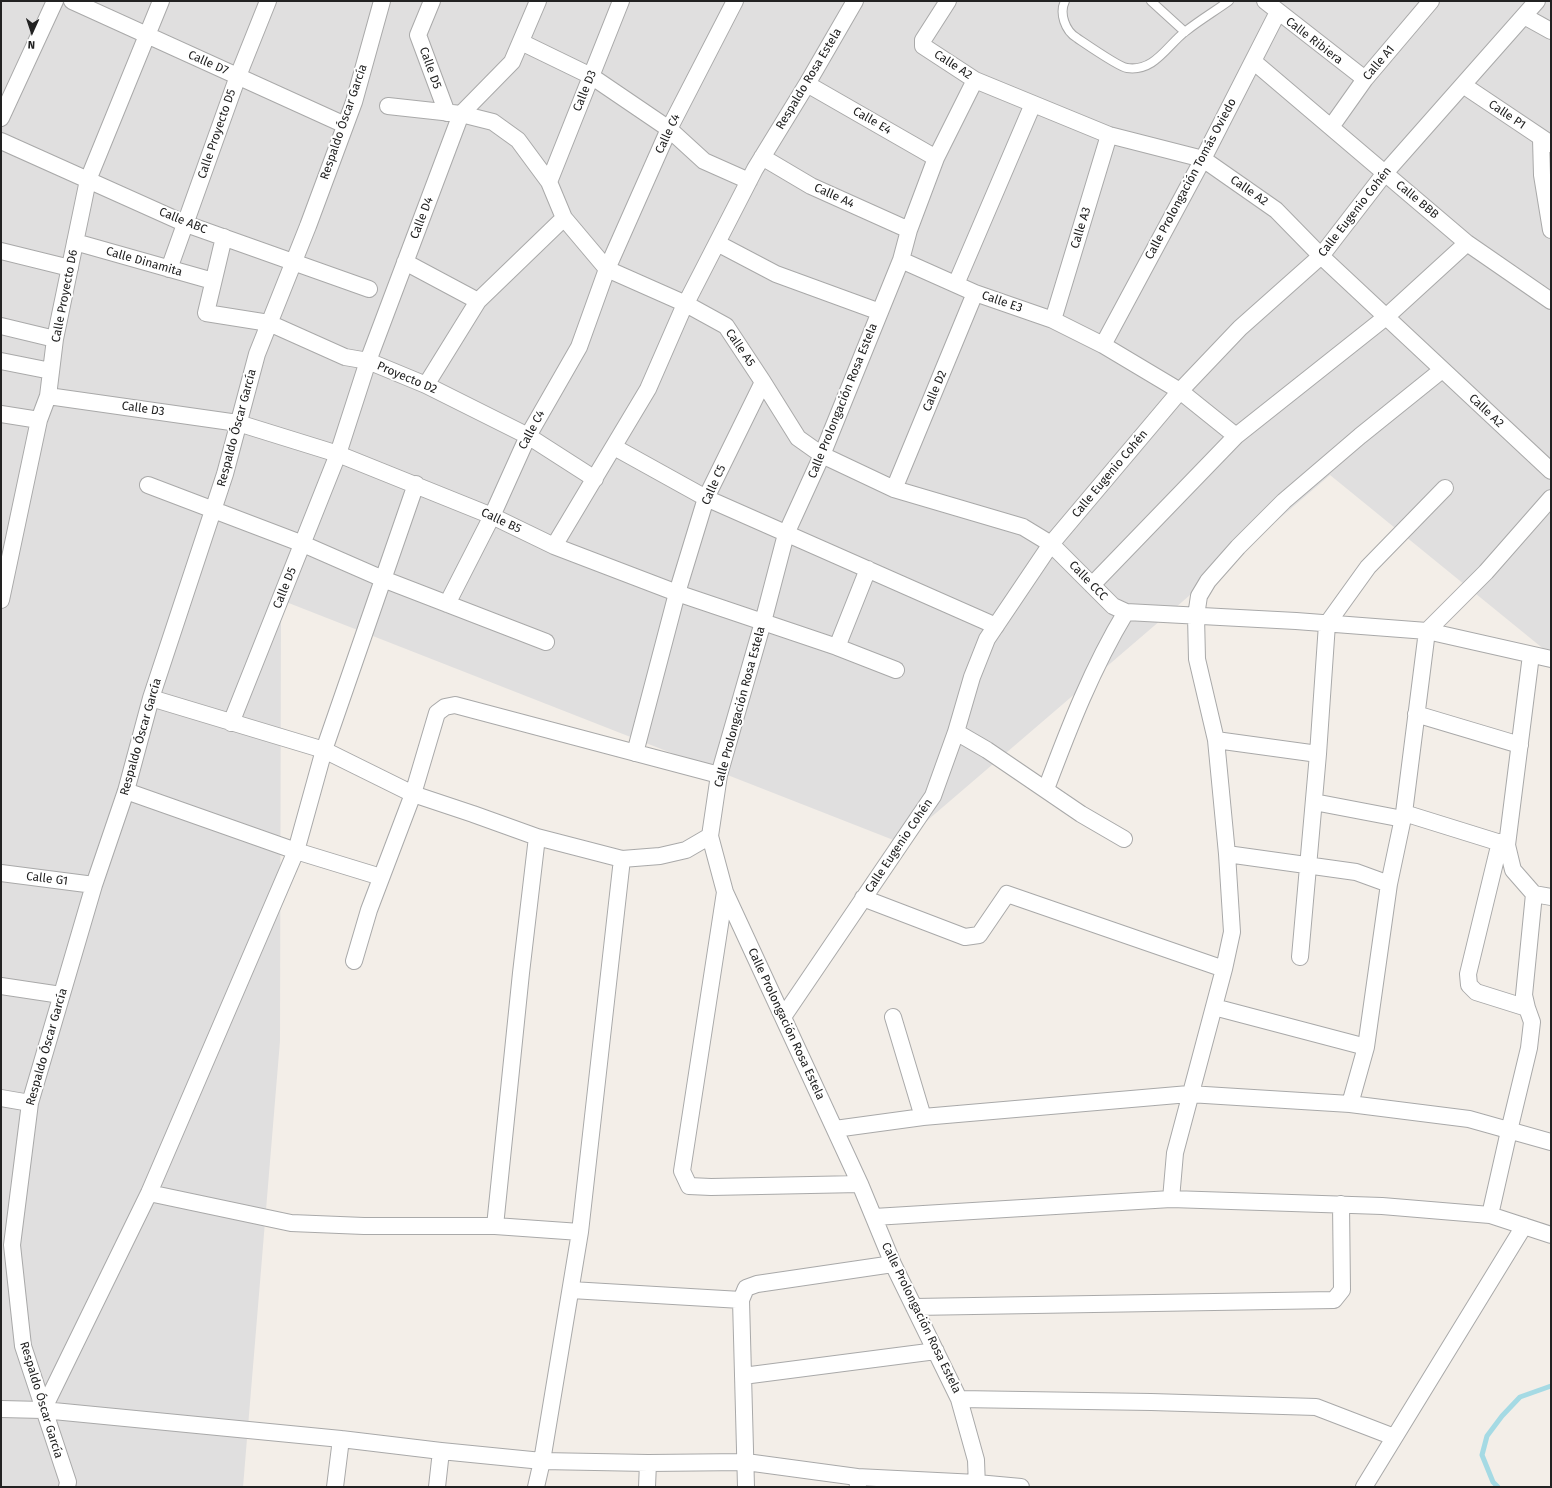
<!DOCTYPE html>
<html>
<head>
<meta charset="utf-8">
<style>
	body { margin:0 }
	#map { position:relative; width:1552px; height:1488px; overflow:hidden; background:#f3eee8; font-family:"Fira Sans",sans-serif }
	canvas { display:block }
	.frame { position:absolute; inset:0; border:2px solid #222; pointer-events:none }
	.north { position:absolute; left:12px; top:12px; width:40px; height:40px; -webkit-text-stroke:3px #fff; paint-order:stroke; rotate:183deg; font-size:11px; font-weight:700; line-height:16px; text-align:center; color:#222 }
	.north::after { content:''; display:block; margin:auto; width:14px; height:18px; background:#222; clip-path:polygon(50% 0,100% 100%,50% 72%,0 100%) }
</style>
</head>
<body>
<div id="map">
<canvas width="1552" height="1488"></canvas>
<div class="frame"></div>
<div class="north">N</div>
</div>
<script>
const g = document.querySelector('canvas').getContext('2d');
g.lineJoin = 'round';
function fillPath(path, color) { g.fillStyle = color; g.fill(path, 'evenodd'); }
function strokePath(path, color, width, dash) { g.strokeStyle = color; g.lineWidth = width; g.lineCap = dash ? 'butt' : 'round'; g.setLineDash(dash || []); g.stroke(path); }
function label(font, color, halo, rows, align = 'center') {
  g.font = font + ' "Fira Sans",sans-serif'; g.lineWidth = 4; g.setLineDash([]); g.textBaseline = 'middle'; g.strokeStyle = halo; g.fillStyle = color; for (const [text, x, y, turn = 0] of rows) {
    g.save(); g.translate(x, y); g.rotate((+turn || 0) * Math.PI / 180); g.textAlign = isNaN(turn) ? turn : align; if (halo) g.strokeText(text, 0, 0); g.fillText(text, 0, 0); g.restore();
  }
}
fillPath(new Path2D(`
	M1,1H1551V655L1330,475L901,843L281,600L280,1041L243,1487H1Z`), '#e0dfdf');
strokePath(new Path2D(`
	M1498,1487L1493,1482L1482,1455L1487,1436L1502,1416L1520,1397L1551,1386`), '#a5dae4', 5);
const service = new Path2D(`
	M1065,1C1059,13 1065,31 1077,38C1086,44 1119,67 1127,68C1155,72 1167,45 1186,31C1200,20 1215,11 1229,1
	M1151,1L1185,32`);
const minor = new Path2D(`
	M72,1L345,125
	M432,1L418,35L447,113
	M948,1L923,40V46L975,80L1109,135L1203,159L1276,210L1321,256L1551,471
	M1265,1L1365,79
	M1524,16L1551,31
	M521,42L591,76L669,129L704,161L749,181
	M1253,61L1467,243L1551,301
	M975,80L936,158L909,230L901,260L822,455L786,534L763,622L719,775L710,836L725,892L860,1184L893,1264L959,1399L976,1460L977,1487
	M807,84L936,158
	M1463,85L1551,144
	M388,106L461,114L493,122L518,140L549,182L564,218L607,269L686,304L726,326L763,382L798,438L822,455L894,489L1023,527L1051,544L1113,606L1126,612L1296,621L1427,631L1551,659
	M1,118L55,1
	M1331,127L1365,79L1431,1
	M1541,139L1542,175L1551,230
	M1,141L186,224L369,289
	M762,157L811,186L909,230
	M549,182L621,1
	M224,237L206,313L269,323L345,357L368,361L426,385L528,436L595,479
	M75,242L213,281
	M717,243L776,274L880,312
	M1,251L70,268
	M901,260L975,293L1053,320L1103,345L1180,391L1236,436
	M405,262L478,301
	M169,269L238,76L268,1
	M956,284L1033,104
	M1053,320L1109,135
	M1,326L55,339
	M1103,345L1203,159L1278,12
	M1,361L51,371
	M426,385L478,301L564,218
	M48,396L238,423L338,454L492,516L554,546L677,593L837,647L896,670
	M1,414L39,420
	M614,447L706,498L996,626
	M148,485L303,544L383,579L546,642
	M894,489L975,293
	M554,546L648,389L682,311L755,169L807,84L855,1
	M1092,585L1236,436L1386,317L1467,243
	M1,600L39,420L48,396L55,339L88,180L161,1
	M447,604L492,516L528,436L579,347L607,269L669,129L735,1
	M837,647L868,569
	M1531,655L1507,845L1513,870L1534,894L1551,897
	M151,698L324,750L413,794L473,814L537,837L622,859L660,856L686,850L710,836
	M1416,714L1520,745
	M231,723L338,454L368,361L461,114L512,62L538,1
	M956,732L987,750L1081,814L1124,839
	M1216,740L1318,754
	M635,753L677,593L706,498L763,382
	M1046,789C1069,728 1092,668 1126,612
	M126,791L296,851L381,877
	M1314,802L1403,819
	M1404,813L1507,845
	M1500,842L1468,974L1469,985L1476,992L1527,1008
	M1227,854L1356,872L1389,884
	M1,873L94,885
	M725,892L682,1171L689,1186L711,1187L860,1184
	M863,898L965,937L979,935L1007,894L1224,969
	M1300,957L1318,754L1327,624L1368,567L1445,488
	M354,961L369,910L413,794L437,713L445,707L455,705L719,775
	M1,986L61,995
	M1214,1007L1366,1047
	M783,1017L933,796L956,732L972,677L987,639L1051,544L1180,391L1240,328L1321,256L1385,173L1537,1
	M893,1017L923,1117
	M1,1098L30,1103
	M1350,1104L1366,1047L1389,884L1404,813L1427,631L1486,572L1551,498
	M835,1129L923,1117L1189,1094L1350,1104L1469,1119L1551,1142
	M149,1193L291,1223L364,1226H495L580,1232
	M1171,1199L1175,1153L1224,969L1232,932L1227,854L1216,740L1197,659L1196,616L1199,596L1208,581L1238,547L1284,501L1360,436L1442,370
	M1490,1215L1509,1131L1529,1048L1532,1022L1527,1008L1524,995L1534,894
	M874,1217L1171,1199L1382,1206L1490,1215L1551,1235
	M495,1226L521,973L537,837
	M571,1290L741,1300
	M914,1307L1334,1300L1342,1290L1341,1204
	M743,1376L936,1351
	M959,1399L1151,1402L1316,1407L1394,1437
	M1,1409L43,1410L341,1439L441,1451L542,1461L648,1463
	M43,1410L149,1193L296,851L324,750L416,484
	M857,1477L977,1483L1021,1487
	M67,1487L68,1482L23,1346L12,1245L30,1103L94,885L126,791L151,698L225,474L257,354L308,226L354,102L382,1
	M335,1487L341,1439
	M437,1487L441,1451
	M536,1487L542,1461L580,1232L622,859
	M647,1487L648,1463L746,1462L857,1477L858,1487
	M746,1487L741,1300L746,1288L757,1284L893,1264
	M1364,1487L1524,1226`);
strokePath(service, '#a9a9a9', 10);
strokePath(minor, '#a9a9a9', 18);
strokePath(service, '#fff', 8);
strokePath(minor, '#fff', 16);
label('12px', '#222', '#fff', [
	["Calle Ribiera",1314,41,38],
	["Calle D7",208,63,24],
	["Calle A1",1379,63,-50],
	["Calle A2",953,65,33],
	["Calle D5",430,68,70],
	["Respaldo Rosa Estela",809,79,-59],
	["Calle D3",585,91,-68],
	["Calle P1",1507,115,34],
	["Calle E4",872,121,30],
	["Respaldo Óscar García",344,122,-71],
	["Calle Proyecto D5",217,134,-71],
	["Calle C4",668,134,-65],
	["Calle Prolongación Tomás Oviedo",1191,179,-62],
	["Calle A2",1249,191,35],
	["Calle A4",834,196,24],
	["Calle BBB",1417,200,40],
	["Calle Eugenio Cohén",1355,212,-52],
	["Calle D4",422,218,-69],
	["Calle ABC",183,221,22],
	["Calle A3",1081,228,-73],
	["Calle Dinamita",144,262,16],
	["Calle Proyecto D6",65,296,-79],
	["Calle E3",1002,302,19],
	["Calle A5",740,348,56],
	["Proyecto D2",407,378,23],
	["Calle D2",935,391,-67],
	["Calle Prolongación Rosa Estela",843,401,-68],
	["Calle D3",143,409,8],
	["Calle A2",1486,411,43],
	["Respaldo Óscar García",237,428,-75],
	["Calle C4",532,430,-62],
	["Calle Eugenio Cohén",1110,474,-50],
	["Calle C5",714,485,-66],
	["Calle B5",501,521,25],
	["Calle CCC",1088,581,46],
	["Calle D5",285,588,-68],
	["Calle Prolongación Rosa Estela",740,707,-75],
	["Respaldo Óscar García",141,737,-74],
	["Calle Eugenio Cohén",899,846,-56],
	["Calle G1",47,879,7],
	["Calle Prolongación Rosa Estela",786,1024,65],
	["Respaldo Óscar García",47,1047,-74],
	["Calle Prolongación Rosa Estela",921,1318,64],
	["Respaldo Óscar García",41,1400,73]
]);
</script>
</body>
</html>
